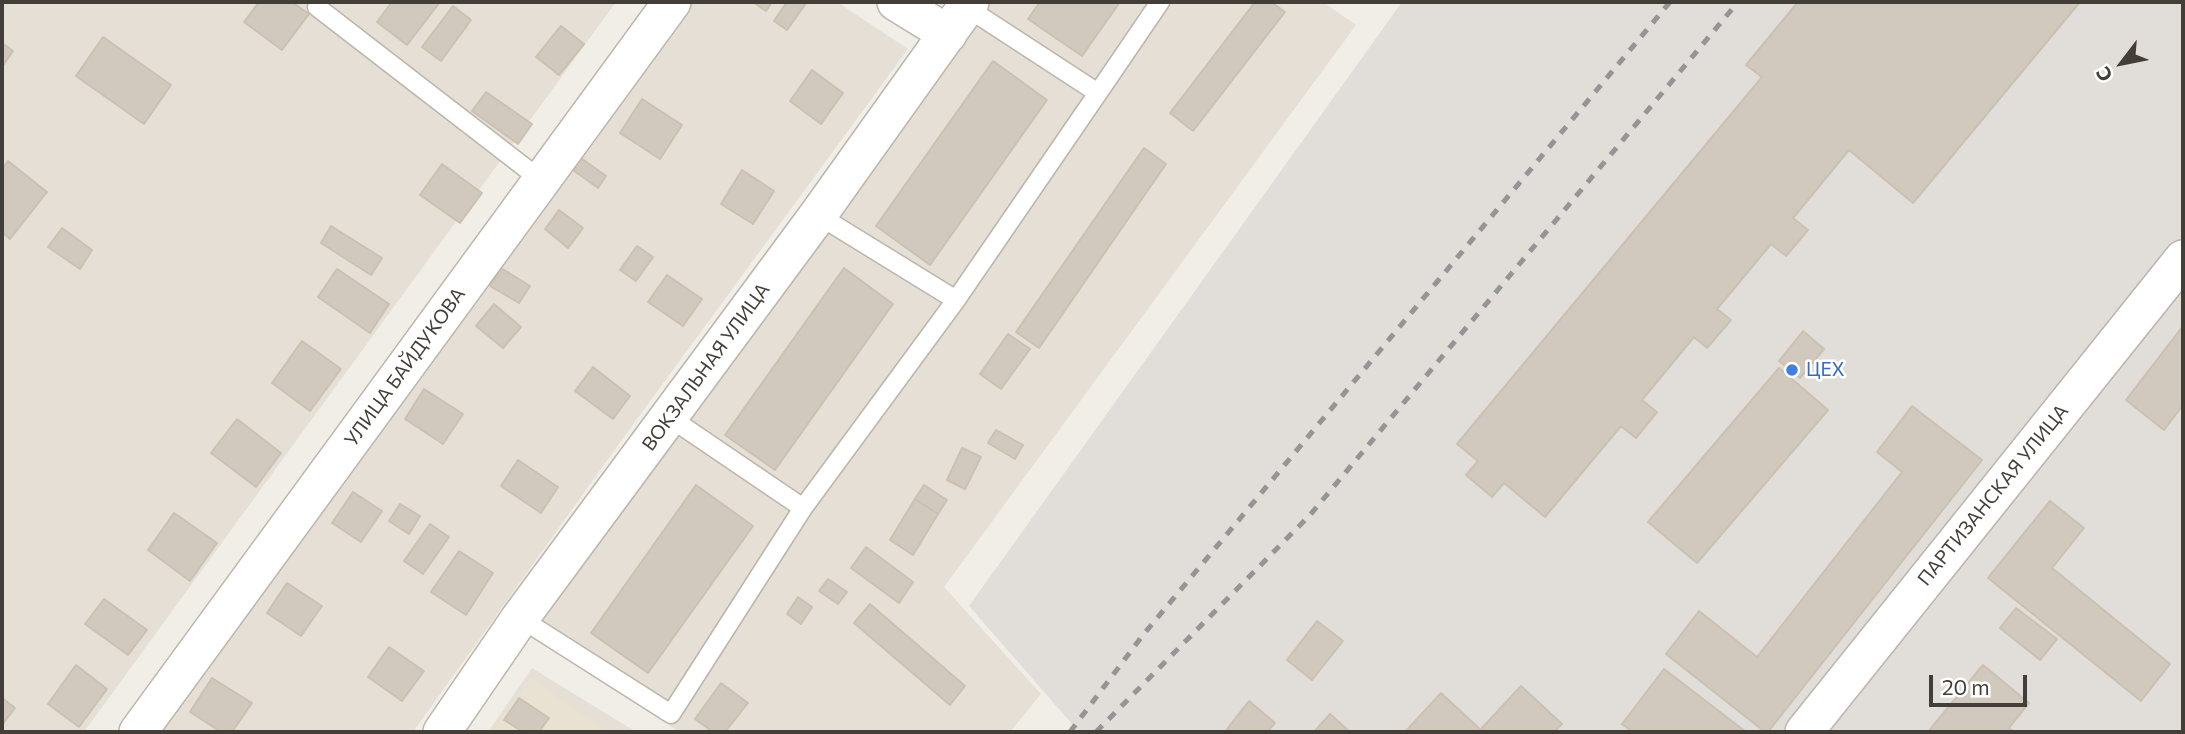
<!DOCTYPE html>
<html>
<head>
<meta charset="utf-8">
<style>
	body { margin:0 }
	#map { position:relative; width:2185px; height:734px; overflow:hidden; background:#f1eee7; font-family:Commissioner,sans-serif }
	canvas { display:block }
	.frame { position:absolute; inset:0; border:4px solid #433e37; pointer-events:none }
	.north { position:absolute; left:2087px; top:28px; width:70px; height:70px; -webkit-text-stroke:5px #fff; paint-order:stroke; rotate:238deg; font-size:19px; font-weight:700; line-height:28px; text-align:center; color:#433e37 }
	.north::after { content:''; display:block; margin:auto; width:24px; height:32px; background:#433e37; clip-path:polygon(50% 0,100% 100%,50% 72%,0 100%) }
	.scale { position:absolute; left:1929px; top:675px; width:98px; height:32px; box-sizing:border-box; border:4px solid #433e37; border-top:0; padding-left:9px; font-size:21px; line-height:24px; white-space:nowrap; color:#433e37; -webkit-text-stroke:5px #fff; paint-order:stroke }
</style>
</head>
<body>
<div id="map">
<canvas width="2185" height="734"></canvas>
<div class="frame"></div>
<div class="north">С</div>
<div class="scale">20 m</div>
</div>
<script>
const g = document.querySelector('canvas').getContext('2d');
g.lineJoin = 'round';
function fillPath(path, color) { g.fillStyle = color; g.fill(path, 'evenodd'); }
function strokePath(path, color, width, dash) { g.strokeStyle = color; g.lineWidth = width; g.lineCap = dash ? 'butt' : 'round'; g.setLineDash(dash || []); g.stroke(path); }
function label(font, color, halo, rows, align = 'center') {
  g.font = font + ' Commissioner,sans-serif'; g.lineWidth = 5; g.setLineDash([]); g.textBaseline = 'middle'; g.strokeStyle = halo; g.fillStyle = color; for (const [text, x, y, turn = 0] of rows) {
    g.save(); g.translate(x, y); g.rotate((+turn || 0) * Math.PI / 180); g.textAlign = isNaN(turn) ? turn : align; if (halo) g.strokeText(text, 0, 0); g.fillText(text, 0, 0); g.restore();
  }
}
fillPath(new Path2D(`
	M2,2H616L84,732H2Z
	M686,2H837L908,49L626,434L413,732H143Z
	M989,2H1323L1356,25L944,587L1041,694L1010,732H678L539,624Z
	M532,668L636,732H488Z`), '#e5dfd6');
fillPath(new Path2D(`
	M1402,2H2183V732H1079L969,606Z`), '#e1ddd8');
fillPath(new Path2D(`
	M531,678L606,732H492Z`), '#e9e2d2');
const building = new Path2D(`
	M259,2H292L309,14L282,50L244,22Z
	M392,2H440L407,45L377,22Z
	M753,2H772L766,11Z
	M787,2H807L787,30L774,21Z
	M1040,2H1120L1082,56L1028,19Z
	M1255,2H1271L1285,12L1193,131L1170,113Z
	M1798,2H2080L1913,203L1849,150L1793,218L1808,230L1786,256L1771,244L1717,309L1731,320L1707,348L1694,337L1642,400L1657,412L1636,438L1621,426L1545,517L1504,483L1492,497L1466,475L1478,461L1457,444L1762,77L1746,65Z
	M453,6L471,20L441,61L422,47Z
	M561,26L584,44L559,75L536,57Z
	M103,37L171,85L144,124L76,76Z
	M2,43L13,51L2,67Z
	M993,61L1047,100L930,265L876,226Z
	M812,70L843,93L821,124L790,101Z
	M486,92L532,124L518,144L472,111Z
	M642,99L682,125L660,159L620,133Z
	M1144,148L1166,164L1039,348L1016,332Z
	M581,158L606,176L598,188L573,170Z
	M8,161L47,192L10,239L2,232V169Z
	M442,164L482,193L460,223L420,195Z
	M742,170L774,191L753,224L721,204Z
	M559,210L583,228L568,248L545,229Z
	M331,226L382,258L371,275L321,243Z
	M62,228L92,250L80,269L48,247Z
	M637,246L653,257L636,281L620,270Z
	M501,268L530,286L519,303L490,286Z
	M844,268L893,304L775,470L725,435Z
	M337,269L389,304L370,333L318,297Z
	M667,275L702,299L683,326L648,302Z
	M494,304L521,327L503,348L476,326Z
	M2183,326V405L2164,430L2126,400Z
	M1803,331L1824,349L1800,378L1779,361Z
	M1008,334L1030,349L1001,389L980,374Z
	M302,341L341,369L310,411L272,383Z
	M593,367L630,396L613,419L575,391Z
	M1779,368L1828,410L1697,563L1648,522Z
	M424,389L463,414L443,444L405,419Z
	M1912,406L1982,460L1768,732H1765L1666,654L1699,611L1757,657L1902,472L1877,452Z
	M237,419L281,453L256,487L211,453Z
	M996,430L1023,445L1015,459L988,443Z
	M962,448L981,457L965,489L947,480Z
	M518,460L558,487L541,513L501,486Z
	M696,485L753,526L648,673L591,633Z
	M924,485L947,500L938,514L915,499Z
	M353,492L382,511L361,542L332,523Z
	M915,499L938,514L913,555L890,540Z
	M2050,501L2084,528L2052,568L2170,664L2141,701L1988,578Z
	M400,504L420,516L409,534L389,521Z
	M174,513L217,543L190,581L148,550Z
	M430,524L449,537L423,574L404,561Z
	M866,547L913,582L899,603L851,568Z
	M459,551L493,573L466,615L431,592Z
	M828,579L847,592L838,604L819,591Z
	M287,583L322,606L301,636L267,613Z
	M798,597L812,607L801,624L787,614Z
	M104,599L147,630L128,655L85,624Z
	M870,604L965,686L950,705L854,623Z
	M2016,608L2057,639L2040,660L2000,628Z
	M1317,621L1343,641L1312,680L1287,660Z
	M389,647L424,671L402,701L368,677Z
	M76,665L107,689L79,727L48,704Z
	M1983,665L2029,703L2009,728L2014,732H1928Z
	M1664,669L1746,732H1633L1622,724Z
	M212,678L252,703L232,732H221L190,712Z
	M721,683L748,703L725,732H713L695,719Z
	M1521,686L1562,724L1554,732H1487L1482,728Z
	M1441,693L1483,732H1405Z
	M2,698L15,708L2,725Z
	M519,698L549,718L539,732H523L504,720Z
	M1249,701L1275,723L1267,732H1231L1227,729Z
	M1330,714L1350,732H1314Z`);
fillPath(building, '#d1c9be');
strokePath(building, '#cbc1b2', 2);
const service = new Path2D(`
	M317,7L541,180
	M966,7L1098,93L1160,2
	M818,215L956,300
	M669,417L803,508
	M520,618L671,714L803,508L956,300L1098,93`);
const minor = new Path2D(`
	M896,2L948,34
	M138,732L672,2
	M442,732L520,618L818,215L970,2
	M1804,732L2183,259`);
strokePath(service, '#bcb5ab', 21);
strokePath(minor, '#bcb5ab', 40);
strokePath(service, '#fff', 18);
strokePath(minor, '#fff', 37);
strokePath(new Path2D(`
	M1070,732L1143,635L1670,2
	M1096,732L1310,515L1738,2`), '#959595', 5, [9, 9]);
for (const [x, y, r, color] of [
	[1792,370,7,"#3f7fe0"]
]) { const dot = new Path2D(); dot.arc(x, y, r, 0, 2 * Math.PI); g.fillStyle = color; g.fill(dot); strokePath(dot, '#fff', 2.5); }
label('19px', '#433e37', '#fff', [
	["УЛИЦА БАЙДУКОВА",405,367,-54],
	["ВОКЗАЛЬНАЯ УЛИЦА",706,367,-54],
	["ПАРТИЗАНСКАЯ УЛИЦА",1993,495,-51]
]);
label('19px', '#366cbe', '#fff', [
	["ЦЕХ",1806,370]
], 'left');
</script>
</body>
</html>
